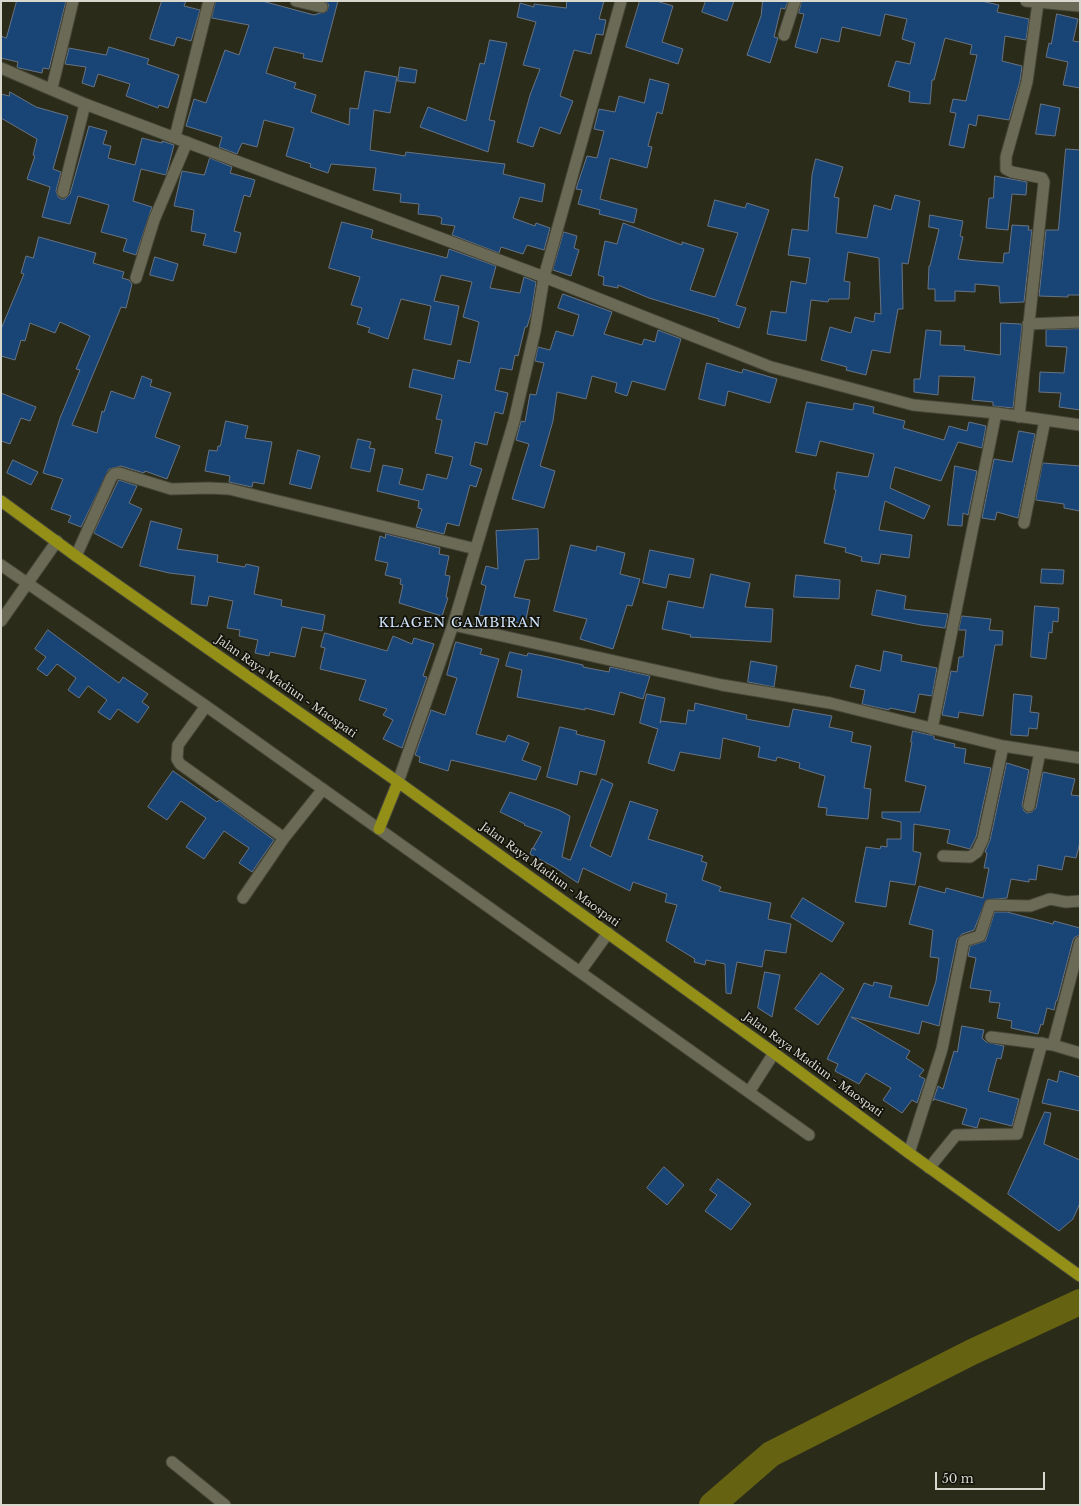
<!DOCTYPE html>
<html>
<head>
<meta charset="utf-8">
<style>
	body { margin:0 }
	#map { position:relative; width:1081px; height:1506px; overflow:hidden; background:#2b2b1a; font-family:"Libre Baskerville",serif }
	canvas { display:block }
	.frame { position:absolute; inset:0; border:2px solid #d8d8ce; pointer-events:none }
	.scale { position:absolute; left:935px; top:1472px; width:110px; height:18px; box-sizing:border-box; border:2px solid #d8d8ce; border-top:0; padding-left:5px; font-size:12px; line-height:14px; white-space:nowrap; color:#d8d8ce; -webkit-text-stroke:3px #13130c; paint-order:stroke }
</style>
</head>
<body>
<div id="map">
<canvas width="1081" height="1506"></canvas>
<div class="frame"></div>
<div class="scale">50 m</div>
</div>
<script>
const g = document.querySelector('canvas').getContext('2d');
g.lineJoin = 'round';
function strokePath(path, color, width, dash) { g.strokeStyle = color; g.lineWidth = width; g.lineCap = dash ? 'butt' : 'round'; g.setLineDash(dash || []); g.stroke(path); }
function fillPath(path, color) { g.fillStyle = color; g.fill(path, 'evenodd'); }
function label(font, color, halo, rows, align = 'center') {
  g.font = font + ' "Libre Baskerville",serif'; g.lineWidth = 3.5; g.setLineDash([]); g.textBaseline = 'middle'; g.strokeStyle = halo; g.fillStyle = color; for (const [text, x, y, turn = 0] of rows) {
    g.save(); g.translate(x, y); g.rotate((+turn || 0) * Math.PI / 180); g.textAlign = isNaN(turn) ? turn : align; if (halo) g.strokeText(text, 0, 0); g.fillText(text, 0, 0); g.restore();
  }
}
strokePath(new Path2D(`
	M712,1505L771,1454L972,1352L1080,1302`), '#656212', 26);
const building = new Path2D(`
	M17,1H66L49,69L43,68L42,73L19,68L17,67L18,62L1,58V36L6,38Z
	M162,1H186L184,6L200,10L191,41L177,37L174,46L150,39Z
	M216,1H262L314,15L327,11L329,5L325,1H338L322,62L303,58L304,54L274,47L266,73L296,83L294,88L316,95L311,112L349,125L350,108L358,109L365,71L397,77L390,113L374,110L370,150L405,156L406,152L505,164L503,174L545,184L542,202L520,197L513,218L535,226L536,223L550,228L544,250L527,245L523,254L501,247L499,253L452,235L455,226L441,224L442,218L437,216L418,214L419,204L400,202L401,194L373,190L376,168L331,164L328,173L310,167L311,164L286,156L294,128L264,120L257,147L242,143L237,154L219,147L222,137L186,126L194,99L206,103L225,50L239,55L249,25L212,18Z
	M567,1H604L599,19L606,20L603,35L596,34L591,54L574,50L560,96L573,101L560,134L540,127L533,147L517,142L530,95L540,69L523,65L536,22L517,17L520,3L534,7V4L566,8Z
	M640,1H656L673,6L662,42L683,49L678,64L626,47Z
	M706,1H734L727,21L702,12Z
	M763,1H788L785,9L781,8L774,37L778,38L770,63L747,55L761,16Z
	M802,1H981L999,5L997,12L1029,19L1026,40L1005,36L1002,61L1022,66L1020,81L1009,120L978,115L976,126L969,124L964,148L949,145L956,113L950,112L953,99L966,101L977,55L970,54L972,45L945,38L934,80H932L930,104L909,102L910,92L888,86L896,61L910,64L915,43L902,39L907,19L885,14L880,36L842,27L839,42L821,38L817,53L795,47L804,14L799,13Z
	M1057,14L1078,19L1073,41L1080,42V88L1063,85L1068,62L1046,57L1049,43L1051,44Z
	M490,40L507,43L489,120L495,121L488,152L420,127L428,107L466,121L480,63L484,64Z
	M109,47L149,59L147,64L179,75L168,108L159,105L158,108L126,96L130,84L98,74L94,87L82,83L86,67L65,64L69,48L106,55Z
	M400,67L417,70L415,83L398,81Z
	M650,79L669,84L662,114L657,112L648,146L652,147L647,168L610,158L600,199L637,209L634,223L599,214L600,210L578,204L582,190L576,189L587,156L597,158L604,131L594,129L599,109L615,112L619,96L644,103Z
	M10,92L36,107L68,116L53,169L61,172L56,191L58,197L61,199H65L70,194L89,126L107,131L103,144L111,146L108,158L135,165L142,138L162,143V141L174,145L166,175L141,169L133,201L152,207L136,255L123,251L127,239L101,232L109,205L78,196L70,224L42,217L50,187L27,179L35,156L33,155L37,139L1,118V94L9,96Z
	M1041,104L1060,108L1055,136L1036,134Z
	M1066,149L1080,150V295H1068V297L1039,296L1046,230H1058Z
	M210,158L232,167L230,173L255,180L250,197L244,195L234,231L241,233L236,253L203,245L206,234L191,231L194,210L174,206L182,171L204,175Z
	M816,159L843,167L834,197L839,198L836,233L867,238L874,205L891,210L895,195L920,201L908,264L902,263L903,309H898L890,353L872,350L866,375L846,370L847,367L821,360L830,327L851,333L855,317L874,322L875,313L881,314L879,258L848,252L844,281L850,282L849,299H829L828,302L811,300L806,341L767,334L771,311L786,313L791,281L806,284L810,258L788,255L792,229L808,231L812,175Z
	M995,176L1027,182L1026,195L1012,194L1008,230L986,228L989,198H993Z
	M715,200L745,208L747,203L769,210L736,305L746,308L739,328L718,321L719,319L649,298L618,285V288L603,285L604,277L598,275L605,241L617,244L623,223L682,245V242L704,249L690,290L715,297L738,233L708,226Z
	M930,215L963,221L960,236L963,237L958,259L976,261L1003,263L1004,253H1009L1012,225L1029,226L1028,230H1032L1024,302L1000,303L999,286L975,284V292L955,291V301H935V289H928L929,266H930L939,229L929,227Z
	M342,222L373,230L371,238L447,258L449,249L496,266L490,288L520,293L524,277L536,282L531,314L527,327H525L518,356L515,355L512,370L500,368L495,390L508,393L503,414L495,412L487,445L475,442L470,465L482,469L476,487L470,485L459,526L447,523L444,534L416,527L422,509L418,508L419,501L377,491L383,465L403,469L399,484L423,490L427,474L447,479L453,457L435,453L442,420L436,419L442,395L409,387L413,369L454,379L458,360L470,363L479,322L463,317L472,282L441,275L434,301L459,306L451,345L424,339L431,306L401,299L388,339L368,332L370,328L357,324L362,308L351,305L360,277L329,268Z
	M564,232L577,236L574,248L579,250L571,276L553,270Z
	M39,237L96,253L93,263L124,272L122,278L129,280L132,284L126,308L121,307L72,425L97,433L102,411L104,412L111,391L134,399L142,376L152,380L150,386L171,393L155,437L180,446L167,479L145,471L144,473L121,466L109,469L81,527L68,522L71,516L51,509L63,479L43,473L60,418L80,370L76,369L90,336L60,322L55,333L30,323L25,341L21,340L15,360L1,356V329L24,274L21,273L26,256L33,258Z
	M155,257L178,264L173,281L150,275Z
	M563,294L612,312L604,334L642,345L644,339L655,342L658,330L681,339L665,390L632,381L627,396L615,392L617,383L592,376L586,399L557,392L553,421L540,466L555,471L544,508L512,499L529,444L516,440L521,421L525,422L530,394L536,395L544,363L535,361L538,347L550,350L556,331L573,336L579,315L558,308Z
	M1001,323L1021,324L1022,326L1013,408L993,406V402L972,400L975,377L939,376L938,395L914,392V379H920L926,330L941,331L940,345L965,346L964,350L1000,355Z
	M1080,329V410L1059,407L1061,393L1039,392L1040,372L1064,373L1067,347L1046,346V330Z
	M707,363L742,373L743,369L777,379L770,403L728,391L725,406L699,399Z
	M1,393L36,407L30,421L21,418L10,444L1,441Z
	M807,402L853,410L854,403L874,407L873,413L905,421L903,428L944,440L949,426L967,431L969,422L986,426L982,448L958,442L941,481L895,467L890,488L930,506L924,519L885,501L879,530L912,535L909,558L881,554L879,564L861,561L862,557L845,552L846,548L824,543L836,490L834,489L837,472L868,477L874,454L820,441L816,456L796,452Z
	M226,421L248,426L245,438L272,442L264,484L253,482L252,487L229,482L230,476L205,471L209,450L217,451L218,446H220Z
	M1019,431L1035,434L1018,518L997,512L995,520L982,518L994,459L1012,462Z
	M358,439L371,442L369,448L375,449L370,472L351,468Z
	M298,450L320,456L311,489L290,484Z
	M13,460L38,472L31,485L7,473Z
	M1043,463L1080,466V511L1064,508V504L1036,500Z
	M955,466L977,471L968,515L963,513L962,526L948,525Z
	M119,480L137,486L129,503L142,509L122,548L94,533Z
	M151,521L182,529L177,549L218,555L217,562L245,567L246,564L259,567L254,594L282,600L281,606L325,615L322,631L302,627L295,657L270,652L269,656L255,653L258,640L239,636L240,630L227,628L233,601L209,596L207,606L191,604L195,576L169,573L140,566Z
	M538,529L539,559L525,560L514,597L530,600L525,624L479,615L486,586L481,584L486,566L498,569L496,531Z
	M386,534L440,548L439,554L449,556L445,575L450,576L446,597L448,598L442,616L399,603L403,585L400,584L401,579L385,575L388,563L375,560L380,536L385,538Z
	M571,545L596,551L597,546L625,553L620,574L640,579L632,606L627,605L613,649L580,639L587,619L554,611Z
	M650,550L694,559L690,578L669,574L666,588L643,583Z
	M1042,569L1064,570L1063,584L1041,583Z
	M711,574L750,583L745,607L773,609L771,642L690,637L691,635L662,629L668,601L703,608Z
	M796,575L840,580L839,599L794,597Z
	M877,590L906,596L904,609L948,614L945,628L921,625L872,615Z
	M1035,606L1059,608L1058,622L1053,621L1052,633L1049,632L1046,659L1031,657Z
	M962,616L991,619L989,630L1003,631L1002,645H995L983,716L959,712L958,718L942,715L951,671L957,672L959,657H963L966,630H959Z
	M48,630L119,683L123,677L148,694L142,702L149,707L138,723L118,709L110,720L98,712L107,700L88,686L79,698L68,690L76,678L57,664L47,676L37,669L46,657L35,649Z
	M325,633L387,651L393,636L412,644L414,638L434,644L423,676L427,677L402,748L383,739L393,720L383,715L387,709L359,700L366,680L320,669L325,648L321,647Z
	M456,642L482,649L480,654L499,659L476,734L505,742L508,735L529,743L522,760L541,767L536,780L451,760L448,771L419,762L420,757L415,755L431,710L445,715L457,678L447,675Z
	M884,651L902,655L901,661L937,668L932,696L919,694L915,713L890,708L889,710L862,704L865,690L850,687L856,665L880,671Z
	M510,652L527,656L528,653L548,657L583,665V667L609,672L610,667L650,676L643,699L620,692L614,715L585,708V710L517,697L522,670L506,666Z
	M751,661L777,666L774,687L748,682Z
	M647,694L665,698L660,723L661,721L686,724L688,710L694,711L695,703L747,715L746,719L789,727L793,709L832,716L829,727L853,732L851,742L871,746L864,788L871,789L868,819L826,815L827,808L818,807L825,776L799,768L800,763L777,757L776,761L758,757L760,747L723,738L720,759L680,752L674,771L648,763L658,729L640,723Z
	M1014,694L1032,696L1030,712L1039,713L1037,729L1029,728L1028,736L1011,735Z
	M560,727L577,731L576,734L605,741L596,775L580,771L577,785L547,777Z
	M913,731L934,736V739L955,744L954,747L966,749L964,763L991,768L976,837L970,849L947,843L950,830L914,824L913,851L921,853L915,885L890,881L886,907L855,902L866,847L880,849L881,846L887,847V839H901V822L882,818V812H920L926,786L905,781L912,742H911Z
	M1007,763L1029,770L1022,805L1024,811L1027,813L1032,812L1036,808L1043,772L1075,779L1071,795L1080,796V842L1076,858L1065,856L1062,870L1038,865L1036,880L1029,879V882L1011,879L1007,898L986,900L974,930L962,934L957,939L939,1026L922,1021L919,1034L851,1017L910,1051L906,1058L924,1070L919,1076L925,1079L917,1103L912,1100L902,1113L883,1100L891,1088L866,1073L859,1084L835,1071L838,1064L827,1059L864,983L873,986L874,982L892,986L889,997L928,1006L936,981L939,958L930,957L933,930L909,924L919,886L945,893L946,888L983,898L989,868H984L987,853L985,852L990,840Z
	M173,771L217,802L219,800L274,840L252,872L239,863L249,848L224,831L204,859L186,847L206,818L181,801L167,820L148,807Z
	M602,779L613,784L590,846L611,857L630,801L658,810L648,839L703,856L701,861L707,863L702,880L721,887L719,891L771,903L768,919L791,924L786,953L765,950L762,967L737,962L731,994L726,993L725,964L706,960L705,965L694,962L695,959L666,941L677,905L665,902L667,894L633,882L630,891L583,868L578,883L554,867L530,854L532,848L536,850L533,848L542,832L524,825L525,824L500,812L510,792L559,810L570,816L562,857L570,860Z
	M803,898L844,923L832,942L791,917Z
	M995,912H1007L1053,924L1054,921L1080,928V935L1075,937L1073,940L1057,1001H1056L1054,1010L1047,1008L1043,1025L1041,1024L1038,1034L1011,1028L1012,1021L997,1018L1000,1003L989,1002L991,991L970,988L976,958L968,956L970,946L985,941Z
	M765,972L780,975L772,1017L758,1008Z
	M821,973L844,989L818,1025L795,1009Z
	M962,1026L984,1030L982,1038L986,1042L1004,1046L1001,1059L997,1058L988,1091L1019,1099L1012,1126L980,1118L977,1128L962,1124L967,1109L934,1099L933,1101L938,1086L943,1089L954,1051L957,1052Z
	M1060,1071L1080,1077V1111L1042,1103L1048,1079L1057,1082Z
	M1045,1112L1051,1113L1044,1144L1080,1160V1203L1073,1219L1059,1231L1008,1194Z
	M664,1167L684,1185L667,1205L647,1188Z
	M718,1179L751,1204L731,1230L705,1211L717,1195L710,1190Z`);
fillPath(building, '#194576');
strokePath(building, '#677383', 1);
const minor = new Path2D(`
	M296,1L322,7
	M1026,1L1080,6
	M784,35L795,1
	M1,68L85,104L544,277L771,367L913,405L996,413L1080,425
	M52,88L73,1
	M175,137L209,1
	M63,192L85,104
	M136,278L154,220L187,142
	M1028,324L1080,322
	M1019,417L1044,182L1042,178L1012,172L1006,169V157L1027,82L1038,3
	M1024,523L1045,420
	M76,556L111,478L114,474L119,473L171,489L209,488L229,489L476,549
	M1,565L206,706L809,1135
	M1,621L57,541
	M453,625L722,685L830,703L1003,746L1080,758
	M206,706L178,745L177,759L180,764L284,838
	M932,729L996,413
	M398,782L453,625L514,421L535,331L544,277L621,1
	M1029,806L1040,752
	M943,856L970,857L977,852L983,839L1003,746
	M243,898L284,838L323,789
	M580,972L608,933
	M991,1037L1053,1045L1080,942
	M1053,1045L1080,1053
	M749,1092L774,1053
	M909,1153L942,1049L964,941L980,936L990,905L1030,906L1050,899L1066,902L1080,901
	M929,1168L956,1135L1017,1134L1042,1043
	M172,1462L225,1505`);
const trunk = new Path2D(`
	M1,501L76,556L398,782L774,1053L909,1153L1080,1276
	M379,829L398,782`);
strokePath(minor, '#474739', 13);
strokePath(trunk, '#474739', 13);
strokePath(minor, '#6a6a57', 11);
strokePath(trunk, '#938f17', 11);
label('11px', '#d8d8ce', '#13130c', [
	["Jalan Raya Madiun - Maospati",286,687,35],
	["Jalan Raya Madiun - Maospati",550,875,36],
	["Jalan Raya Madiun - Maospati",813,1065,36]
]);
g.letterSpacing = '1px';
label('13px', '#d0e4fc', '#13130c', [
	["KLAGEN GAMBIRAN",460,623]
]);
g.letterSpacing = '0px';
</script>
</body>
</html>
